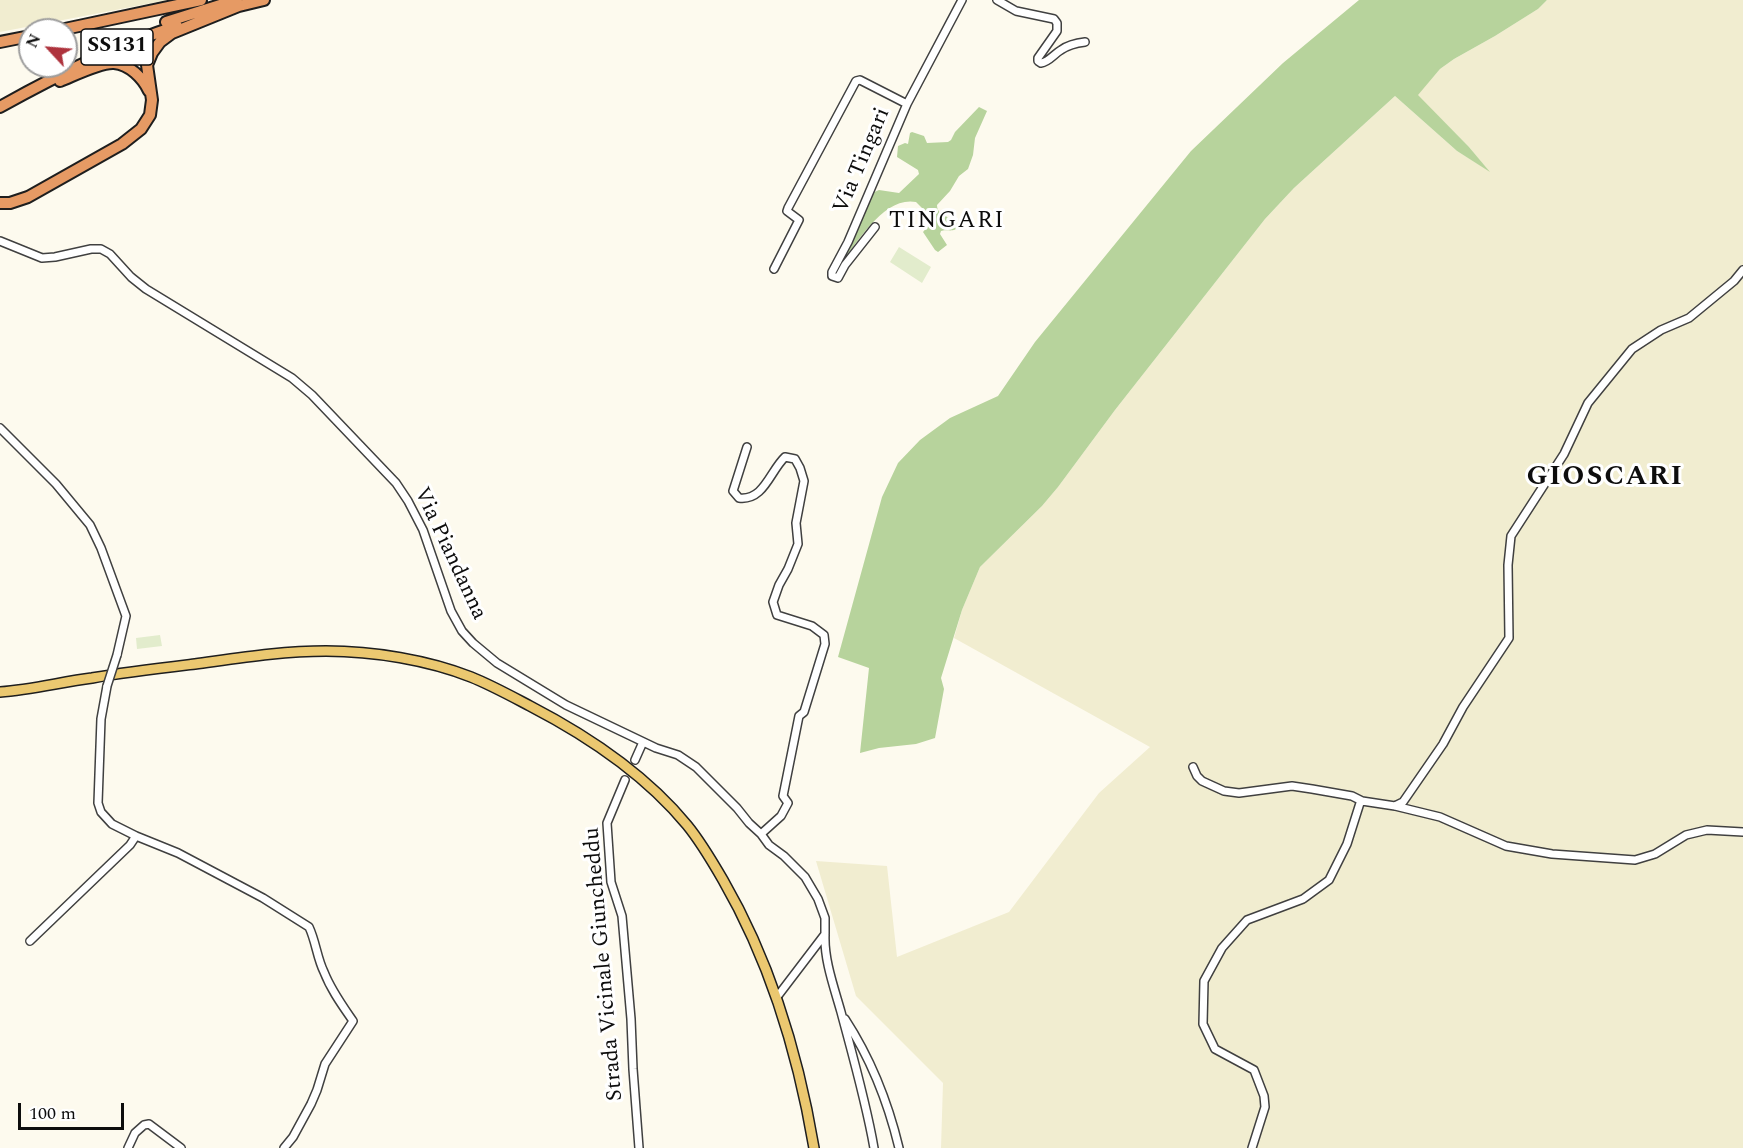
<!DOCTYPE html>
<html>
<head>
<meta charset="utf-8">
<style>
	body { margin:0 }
	#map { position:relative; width:1743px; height:1148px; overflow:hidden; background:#fdfaee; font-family:Spectral,serif }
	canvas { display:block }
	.north { position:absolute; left:18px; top:18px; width:60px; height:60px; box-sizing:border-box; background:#fff; border:2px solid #9e9e9e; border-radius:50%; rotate:296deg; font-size:16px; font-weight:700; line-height:24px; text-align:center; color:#0d0d0d }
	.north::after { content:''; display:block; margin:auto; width:21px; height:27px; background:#ae333d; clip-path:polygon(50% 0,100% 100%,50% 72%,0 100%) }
	.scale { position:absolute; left:18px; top:1103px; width:106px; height:27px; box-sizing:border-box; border:3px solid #0d0d0d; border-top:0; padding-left:8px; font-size:18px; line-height:21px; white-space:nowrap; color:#0d0d0d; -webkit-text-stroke:4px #fff; paint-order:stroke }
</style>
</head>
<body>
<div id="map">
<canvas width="1743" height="1148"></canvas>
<div class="north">N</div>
<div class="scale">100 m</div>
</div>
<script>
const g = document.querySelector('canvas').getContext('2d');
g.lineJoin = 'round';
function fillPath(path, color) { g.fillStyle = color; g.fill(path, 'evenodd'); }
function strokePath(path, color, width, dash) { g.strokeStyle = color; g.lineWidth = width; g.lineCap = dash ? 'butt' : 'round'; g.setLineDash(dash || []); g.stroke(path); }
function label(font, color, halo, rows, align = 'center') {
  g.font = font + ' Spectral,serif'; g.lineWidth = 6; g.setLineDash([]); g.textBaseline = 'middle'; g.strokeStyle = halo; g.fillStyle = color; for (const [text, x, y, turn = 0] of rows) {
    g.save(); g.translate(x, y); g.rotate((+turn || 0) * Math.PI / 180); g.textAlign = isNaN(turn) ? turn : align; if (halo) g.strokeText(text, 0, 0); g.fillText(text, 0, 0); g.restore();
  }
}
fillPath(new Path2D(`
	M0,0H168L0,32Z
	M1547,0H1743V1148H941L943,1083L856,996L816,861L887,866L897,957L1009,912L1099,793L1150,747L954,638L962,610L980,567L1042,506L1058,487L1115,410L1265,219L1294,188L1395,96L1457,151L1488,170L1469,147L1417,95L1440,69L1454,59L1495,36L1538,9Z`), '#f1edd0');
fillPath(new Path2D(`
	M1359,0H1547L1538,9L1495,36L1454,59L1440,69L1418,95L1469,147L1490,172L1457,151L1395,96L1294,188L1265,219L1115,410L1058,487L1042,506L980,567L962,610L941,678L944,689L935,738L916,744L879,748L860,753L869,668L838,657L882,497L898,463L920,440L950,418L998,396L1035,342L1191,151L1283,63Z
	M979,107L987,111L975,138L973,155L968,169L959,176L950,191L937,205C937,218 953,215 958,226C955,233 949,229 941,231L940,234L947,245L938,252L935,250L923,232L929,225V222L922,213L924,210L916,202C884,196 858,242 841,263L870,194L879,190L899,193L919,174L918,170L897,157L898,146L905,143L908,144L910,133L912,132L924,136L927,143L948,142L951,140L955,132Z`), '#b7d39c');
fillPath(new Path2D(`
	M899,247L931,267L922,283L890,262Z
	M160,635L162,646L137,649L136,638Z`), '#e2eccc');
const minor = new Path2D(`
	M997,0L1016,11L1054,19L1057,23V31L1038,58V61L1041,63C1049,62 1054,54 1061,50C1068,45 1076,43 1085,42
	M875,227L845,265L838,278L832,276V272L848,242L907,104L962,0
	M0,241L42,258L55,257L91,249H101L110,254L131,277L146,289L292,378L312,395L396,483L408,501L423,530L451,611L462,631L473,643L497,663L566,705L656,748L678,755L696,767L737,808L749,823L761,834L769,845L784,856L805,877L818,899L825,918V934L777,997
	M774,269L799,220L787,211L788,208L856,81L860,80L907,104
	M0,428L56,484L90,525L101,548L126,616L117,655
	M747,447L733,491L739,498C764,501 770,471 785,457L795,459L800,468L804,481L796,523L798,544L788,569L779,585L773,602L777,615L812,626L824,635L825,644L804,712L799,716L783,796L788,803L781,816L761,834
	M107,686L101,719L98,803L101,812L112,824L136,836L178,853L263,898L309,927C316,942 317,958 324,972C331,990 342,1005 353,1021L325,1064L317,1090L311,1104L293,1137L284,1148
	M635,760L643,742
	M1193,767L1197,776L1202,781L1224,791L1239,793L1292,786L1312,789L1352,796L1362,801L1395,806L1440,817L1506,846L1552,854L1635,860L1655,854L1686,835L1707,830L1743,832
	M625,780L607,823L611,882L622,916L631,1019L633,1069L639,1148
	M1395,806L1403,802L1443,744L1463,707L1509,638L1508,565L1511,536L1564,454L1588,403L1632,349L1661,330L1689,318L1734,281L1743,270
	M825,935C824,960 834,987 841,1012C853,1057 866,1102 874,1148
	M30,941L130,845L136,836
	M845,1019C871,1059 888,1102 899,1148
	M128,1148L135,1133L144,1125L149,1124L181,1148
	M1252,1148L1265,1107L1264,1096L1254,1070L1215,1049L1203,1024L1204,981L1222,948L1247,920L1303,899L1329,880L1347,844L1360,803L1362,801`);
const major = new Path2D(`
	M0,692C31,690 61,682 92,678C126,672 161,668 195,664C239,658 282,651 326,651C373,651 428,660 471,677C491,685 511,696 530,706C588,736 645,774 687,825C701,842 712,861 723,880C771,963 798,1053 814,1148`);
const highway = new Path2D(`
	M235,7L264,0
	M166,22L236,0
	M60,30L201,0
	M0,42L30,36
	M60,81C73,76 100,62 114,63C129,64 143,78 149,91
	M0,107C57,75 115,46 177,26
	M0,203H10L28,197L122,144L141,129L150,115L152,100L147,65L152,53L160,42L172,33L241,5`);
strokePath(minor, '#404040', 10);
strokePath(major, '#1e1e1e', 12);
strokePath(highway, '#1e1e1e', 14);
strokePath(minor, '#fff', 7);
strokePath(major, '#ebc870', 9);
strokePath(highway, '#e69a64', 10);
const minorBridge = new Path2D(`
	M107,686L117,655`);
strokePath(minorBridge, '#404040', 10, []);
strokePath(minorBridge, '#fff', 7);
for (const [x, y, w] of [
	[117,47,72]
]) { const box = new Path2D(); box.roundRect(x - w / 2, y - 18, w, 36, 4.5); g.fillStyle = '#fff'; g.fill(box); strokePath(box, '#0d0d0d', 1.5); }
label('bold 21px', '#0d0d0d', null, [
	["SS131",117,47]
]);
label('22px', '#0d0d0d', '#fff', [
	["Via Tingari",863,161,-67],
	["Via Piandanna",449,554,65],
	["Strada Vicinale Giuncheddu",605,964,-95]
]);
g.letterSpacing = '1.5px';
label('24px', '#0d0d0d', '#fff', [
	["TINGARI",947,222]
]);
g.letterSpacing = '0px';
g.letterSpacing = '1.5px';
label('bold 28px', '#0d0d0d', '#fff', [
	["GIOSCARI",1605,479]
]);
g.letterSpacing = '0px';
</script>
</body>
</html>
